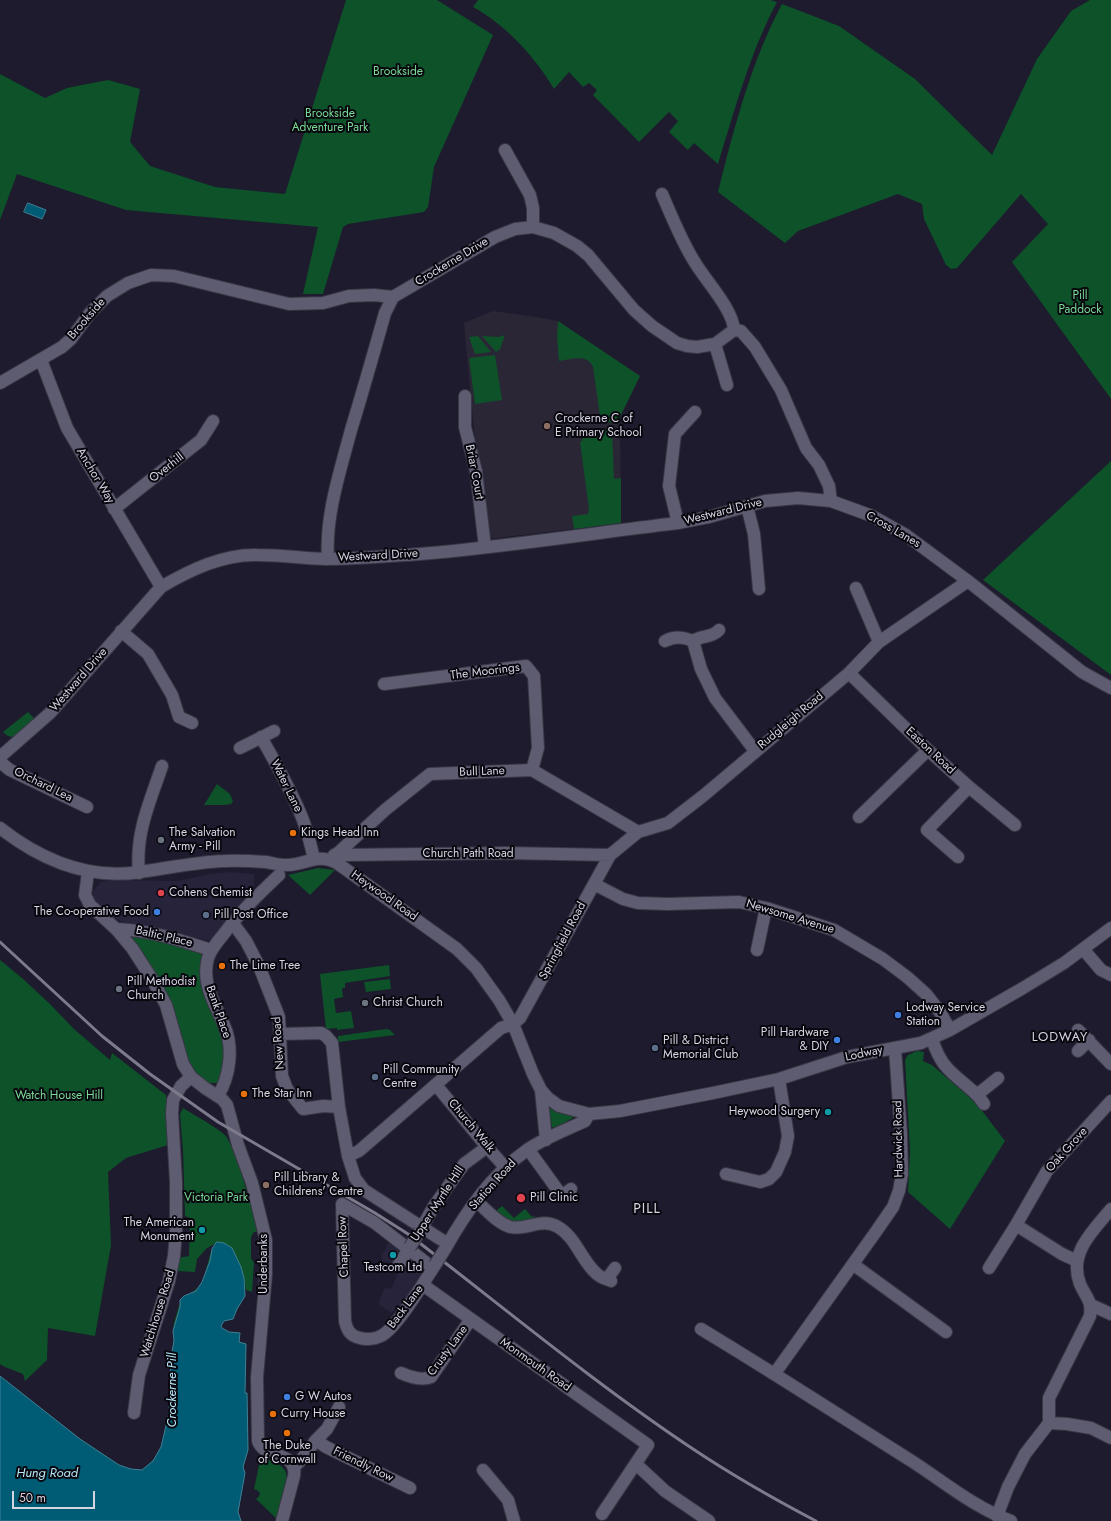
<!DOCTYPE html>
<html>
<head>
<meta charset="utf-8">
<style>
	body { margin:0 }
	#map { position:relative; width:1111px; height:1521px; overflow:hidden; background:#1d1b2d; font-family:Jost,sans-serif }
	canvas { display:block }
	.scale { position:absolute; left:12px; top:1491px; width:83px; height:18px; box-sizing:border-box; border:2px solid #d5d4e1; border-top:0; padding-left:5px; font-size:12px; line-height:14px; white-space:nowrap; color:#d5d4e1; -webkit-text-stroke:3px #08070e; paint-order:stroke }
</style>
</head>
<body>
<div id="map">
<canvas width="1111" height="1521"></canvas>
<div class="scale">50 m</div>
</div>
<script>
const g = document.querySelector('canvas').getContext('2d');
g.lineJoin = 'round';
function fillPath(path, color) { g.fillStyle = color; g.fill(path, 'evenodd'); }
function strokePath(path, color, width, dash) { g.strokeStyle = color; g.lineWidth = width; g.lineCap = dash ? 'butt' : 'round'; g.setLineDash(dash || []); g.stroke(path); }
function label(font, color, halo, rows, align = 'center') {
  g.font = font + ' Jost,sans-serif'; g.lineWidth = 4; g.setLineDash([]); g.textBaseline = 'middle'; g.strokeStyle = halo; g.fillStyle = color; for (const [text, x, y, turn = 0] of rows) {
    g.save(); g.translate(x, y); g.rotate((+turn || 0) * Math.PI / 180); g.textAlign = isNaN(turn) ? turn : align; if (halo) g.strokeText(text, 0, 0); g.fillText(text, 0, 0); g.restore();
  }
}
fillPath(new Path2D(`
	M231,872L254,874V885L212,941L123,922L108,915L94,902L93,891L101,882L115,880L177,881L210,874Z
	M391,1239L424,1267L425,1272L407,1300L391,1313L378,1304L385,1287L391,1289L399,1271L388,1262L382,1261L381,1256Z`), '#26233b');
fillPath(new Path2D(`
	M493,311L537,317L558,321L640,376L620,417L621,523L488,539L474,431L464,323Z`), '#2a2636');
fillPath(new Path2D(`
	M346,0H437L493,35L434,167L428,207L424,212L348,224L343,227L323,294H303L318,227L126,210L17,174L0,220V74L45,98L67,88L108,80L140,89L130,142L150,166L215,187L285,194Z
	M478,0H770L777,2C750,53 735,109 718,164L694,143L688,150L669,132L678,121L669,112L639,142L593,95L597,90L589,83L583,87L569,72L554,89C535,57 506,25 473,7Z
	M1090,0H1111V399L1012,262L1048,224L1021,194L957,268L951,269L946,265L924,219L922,204L898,194L798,231L785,243L718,192C734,128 751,62 782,4L839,26L915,79L992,155L1037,59L1071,11Z
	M558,321L640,376L620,417V422L601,423L593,367C587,353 571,360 559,361L557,337Z
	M505,335L500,349L496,352L482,336L498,337Z
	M478,336L491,352L475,354L469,337Z
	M495,355L502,400L475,404L469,358Z
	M612,429L614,479L621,478V523L574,529L572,516L588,514L589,509L580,442L582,441L583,433Z
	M1111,461V675L983,580Z
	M28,712L35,719L15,736C10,738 7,736 3,732Z
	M217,784L230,794L233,801L231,804L225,805H204Z
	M318,868L335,870L310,895L288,875Z
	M132,935L197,949L203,956L225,1037L224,1066L219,1080L217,1083H208L202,1080L189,1066L169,998L144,954L133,942Z
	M0,960L22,978L50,1004L74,1029L110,1060L112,1053L166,1095L168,1145L126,1158L108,1172L111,1245L95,1336L48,1328L47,1360L25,1381L23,1374L5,1367L0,1364Z
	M389,965L390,976L345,983V988H342L343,997L334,999L336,1013L351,1011L354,1028L337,1030V1028L326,1029L320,974Z
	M390,979L391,989L366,992L364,982Z
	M386,1029L390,1030L395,1035L338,1042V1036Z
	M917,1051L924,1052L923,1061L932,1065L977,1104L1005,1141L950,1229L908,1192L910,1151L905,1060L908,1055Z
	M183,1108C196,1116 213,1125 225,1135C234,1144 256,1217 257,1232H254L251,1237V1258L254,1263L252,1292L246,1290L244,1279L245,1296L237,1309L233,1319L224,1321L221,1326L222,1328L229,1332L240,1333L239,1342L246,1344L245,1393H247L248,1450L243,1467L245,1473L238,1512L241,1521H173L220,1242H223H218L168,1515L0,1376L80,1439L119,1465L131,1469L142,1470C150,1463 158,1457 161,1447C171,1421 170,1386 171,1359C172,1353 174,1347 174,1341C174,1337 173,1333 173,1329C174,1320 178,1311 180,1302C182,1296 197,1292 202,1282C207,1272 209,1249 217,1243L207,1248L197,1259L195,1272L177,1271L178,1258L189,1256L190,1218L185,1216L183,1150L180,1114Z
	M551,1108L573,1115V1118L554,1128L552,1127L549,1111Z
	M502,1206L514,1218L525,1209L532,1217L534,1216L536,1220L513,1224L496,1212L497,1210Z
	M261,1456C268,1460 278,1462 283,1468C293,1476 280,1508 277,1519L256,1499L259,1496L260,1493L257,1490L254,1489Z`), '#0d5229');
const water = new Path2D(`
	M28,203L46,210L42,219L24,212Z
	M217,1242L224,1243L232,1248L241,1267L244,1278L245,1296L237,1309L233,1319L224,1321L221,1326L222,1328L229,1332L240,1333L239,1342L246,1344L245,1393H247L248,1450L243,1467L245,1473L238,1512L241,1521H0V1376L80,1439L119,1465L131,1469L142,1470L153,1461L161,1447L169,1413L171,1357L174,1341L173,1331L180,1307V1300L184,1296L196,1291L202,1282L210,1261L212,1249Z`);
fillPath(water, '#005b75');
strokePath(water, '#407f95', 1);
const minor = new Path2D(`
	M505,150L530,195L533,208V227
	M662,194C672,217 681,240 694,261C705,280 733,309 734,330
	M734,330L741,331L755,347L781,390L806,448L819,465L829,486L831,501
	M715,344L727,385
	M41,360L67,428L161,587
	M0,383L62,347L71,339L90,313L107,296L128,283L151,275L174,276L289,304L323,303L349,296L374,295L393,297
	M465,396V427L476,471L485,547
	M747,506L754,534L759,589
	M114,509L201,440L213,421
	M678,523L669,486L675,434L695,412
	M328,559C325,516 340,472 351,430C363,391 374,352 385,313L393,297L495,237L515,229L533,227L554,233L577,246L588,255L634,310L652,326L677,343L687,346L697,347L715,344L734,330
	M856,588L879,642
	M121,631L148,654L172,695L179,717L192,723
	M665,641C675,636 683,637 693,641
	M693,641L701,669L715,698L755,751
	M693,641C702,635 712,638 719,630
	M849,673L928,750L969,787L1015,825
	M384,684L526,666L534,676L538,748L532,770
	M261,737C276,764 292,791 303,820C308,833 311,846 314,859
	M240,748L274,731
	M0,757L50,713L161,587C190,570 223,554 257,555C280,555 303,558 326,559C358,559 389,556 420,554C506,547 592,533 678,523L709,517L765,501L798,498L831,501L872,516L906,535L968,581L1082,672L1111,688
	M0,762L10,770L87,807
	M859,817L928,750
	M0,828C41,860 88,880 140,872C168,868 196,862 224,861C238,860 252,861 266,862C272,863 278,865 284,865C306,866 315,852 337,863L457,949L476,968L499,1000L513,1024L533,1074L541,1090L548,1098L559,1106L589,1114L620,1111L713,1093L779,1079L847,1057L921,1043L950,1030L1023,988L1064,963L1111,928
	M338,853L385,810L430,774L532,770L638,832
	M334,855L338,853L343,855L506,853L610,855
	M958,857L927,830L969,787
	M88,872L85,895L90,905L116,929L132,948L152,979L166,1005L183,1064L191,1077L205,1088L222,1099L227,1105L238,1145L252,1183L266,1240V1274L257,1377L258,1441C263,1459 298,1450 294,1476L282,1521
	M139,873C135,833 150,802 162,766
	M594,884L623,899L638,903L668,904L739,902L766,908L834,930L883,959L907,977L926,994L940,1012L950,1030
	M232,922L246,941L259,966L279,1017L282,1076L287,1089L303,1109L323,1106L339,1107
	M116,929C149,930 180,940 211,950
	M1083,949L1101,970L1111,975
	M757,950L766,908
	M1078,1030L1111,1064
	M280,1034L321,1033L326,1036L332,1043L339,1107L348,1156L355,1178L364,1190L448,1244
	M932,1039C940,1064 948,1070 967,1086C976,1094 977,1093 984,1104
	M1078,1051L1089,1040
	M436,1085L487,1147L505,1167
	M541,1090L546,1140
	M978,1094L998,1078
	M218,1096C230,1076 234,1047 224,1025C215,1003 201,984 208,958C211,949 217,942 223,935C239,913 259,894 279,875
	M528,1149L562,1196L571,1189
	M348,1156L359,1151L501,1028L513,1024L520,1018L610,855L638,832L668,823L703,796L849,673L879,642L968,581
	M726,1174L760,1182L769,1179L776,1172L785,1152L788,1136L779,1079
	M476,1201C486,1209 497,1223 510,1227C525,1231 542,1217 558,1227C576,1237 582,1262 597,1274C601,1278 607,1279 611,1281
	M342,1204L345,1321C347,1330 350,1336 360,1338C366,1340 375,1339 381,1336C397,1328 424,1282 435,1265
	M342,1204L375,1223L433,1268
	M1016,1225L1047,1171L1111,1101
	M420,1231L434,1206L464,1164L487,1147
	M445,1249C466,1212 491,1175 527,1150C544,1138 566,1130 585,1121L589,1114
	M854,1265L946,1332
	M398,1266L410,1247
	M989,1268L1016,1225L1062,1254L1077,1261
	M607,1279L615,1268
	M423,1285L648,1445L602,1514
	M1091,1305L1111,1314
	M701,1329C771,1371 840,1416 910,1460C943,1481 973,1507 1011,1521
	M401,1373C410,1377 422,1381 431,1377L471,1319
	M775,1373L875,1233L893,1207L899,1191L902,1174L901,1134L895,1048
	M134,1413L139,1375L169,1281L174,1256L176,1232V1182L172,1113L173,1100L181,1086L191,1077
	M1049,1423V1398L1090,1316C1092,1299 1086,1298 1080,1284C1068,1253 1093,1231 1111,1209
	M316,1440L326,1447L410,1488
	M636,1464L665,1491L709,1521
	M294,1467L301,1460L316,1440L327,1429L339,1407
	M483,1470L508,1500L514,1521
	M997,1516L1008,1487L1025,1454L1049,1423L1067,1424L1091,1428L1111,1438`);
strokePath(minor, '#393745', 14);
strokePath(minor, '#5e5c71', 12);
strokePath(new Path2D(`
	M0,942L102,1036L150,1074L218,1122L375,1213L408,1234C502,1306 594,1383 693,1449C732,1475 774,1499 816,1521`), '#7d7b8b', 3);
const minorBridge = new Path2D(`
	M410,1247L420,1231
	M435,1265L445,1249`);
strokePath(minorBridge, '#393745', 14, []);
strokePath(minorBridge, '#5e5c71', 12);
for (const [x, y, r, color] of [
	[547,426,4,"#8d6e63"],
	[293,833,4,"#e8710a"],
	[161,840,4,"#6b7280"],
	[161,893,4,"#e0444e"],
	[157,912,4,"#3f7fe0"],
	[206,915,4,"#5c6f8a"],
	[222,966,4,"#e8710a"],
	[119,989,4,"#6b7280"],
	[365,1003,4,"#6b7280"],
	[898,1015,4,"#3f7fe0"],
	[837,1040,4,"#3f7fe0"],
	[655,1048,4,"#5c6f8a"],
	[375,1077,4,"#5c6f8a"],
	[244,1094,4,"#e8710a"],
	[828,1112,4,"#0f9aa8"],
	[266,1185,4,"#8d6e63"],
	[521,1198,5,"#e0444e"],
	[202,1230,4,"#0f9aa8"],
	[393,1255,4,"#0f9aa8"],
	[287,1397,4,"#3f7fe0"],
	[273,1414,4,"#e8710a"],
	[287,1433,4,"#e8710a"]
]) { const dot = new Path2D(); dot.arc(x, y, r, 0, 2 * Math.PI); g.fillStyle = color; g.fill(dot); strokePath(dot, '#08070e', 1.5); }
label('12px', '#79db95', '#08070e', [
	["Brookside",398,72],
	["Brookside",330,114],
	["Adventure Park",330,128],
	["Pill",1080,296],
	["Paddock",1080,310],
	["Watch House Hill",59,1096],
	["Victoria Park",216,1198]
]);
label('12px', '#d5d4e1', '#08070e', [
	["Crockerne Drive",452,262,-31],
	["Brookside",87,319,-49],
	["Overhill",167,468,-38],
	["Briar Court",474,472,79],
	["Anchor Way",95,476,59],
	["Westward Drive",723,512,-14],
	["Cross Lanes",893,530,30],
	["Westward Drive",378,556,-3],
	["The Moorings",485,672,-7],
	["Westward Drive",79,680,-49],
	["Rudgleigh Road",791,721,-40],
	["Easton Road",930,751,43],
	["Bull Lane",482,772,-2],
	["Orchard Lea",43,785,26],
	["Water Lane",286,786,64],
	["Church Path Road",468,854],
	["Heywood Road",384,896,35],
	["Newsome Avenue",790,917,17],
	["Baltic Place",164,937,13],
	["Springfield Road",563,941,-62],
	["Bank Place",218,1012,71],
	["New Road",279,1043,-94],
	["Lodway",864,1054,-12],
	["Church Walk",471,1126,50],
	["Hardwick Road",899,1139,-91],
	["Oak Grove",1067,1150,-48],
	["Station Road",493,1185,-48],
	["Upper Myrtle Hill",438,1204,-57],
	["Chapel Row",344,1247,-92],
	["Underbanks",264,1264,-90],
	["Back Lane",406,1307,-53],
	["Watchhouse Road",158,1314,-73],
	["Crusty Lane",448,1351,-54],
	["Monmouth Road",535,1365,35],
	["Friendly Row",363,1465,26]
]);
label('12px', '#d5d4e1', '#08070e', [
	["Crockerne C of",555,419],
	["E Primary School",555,433],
	["The Salvation",169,833],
	["Army - Pill",169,847],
	["Kings Head Inn",301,833],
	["Cohens Chemist",169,893],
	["The Co-operative Food",149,912,"right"],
	["Pill Post Office",214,915],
	["The Lime Tree",230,966],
	["Pill Methodist",127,982],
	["Church",127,996],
	["Christ Church",373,1003],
	["Lodway Service",906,1008],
	["Station",906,1022],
	["Pill Hardware",829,1033,"right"],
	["& DIY",829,1047,"right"],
	["Pill & District",663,1041],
	["Memorial Club",663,1055],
	["Pill Community",383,1070],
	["Centre",383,1084],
	["The Star Inn",252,1094],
	["Heywood Surgery",820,1112,"right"],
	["Pill Library &",274,1178],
	["Childrens' Centre",274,1192],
	["Pill Clinic",530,1198],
	["The American",194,1223,"right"],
	["Monument",194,1237,"right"],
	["Testcom Ltd",393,1268,"center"],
	["G W Autos",295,1397],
	["Curry House",281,1414],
	["The Duke",287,1446,"center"],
	["of Cornwall",287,1460,"center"]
], 'left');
g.letterSpacing = '1px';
label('13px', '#d5d4e1', '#08070e', [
	["LODWAY",1060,1038]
]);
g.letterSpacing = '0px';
label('italic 13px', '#b8e6f9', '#08070e', [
	["Crockerne Pill",173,1390,-90],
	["Hung Road",47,1474]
]);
g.letterSpacing = '1px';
label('14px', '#d5d4e1', '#08070e', [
	["PILL",647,1210]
]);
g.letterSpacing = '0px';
</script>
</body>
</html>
